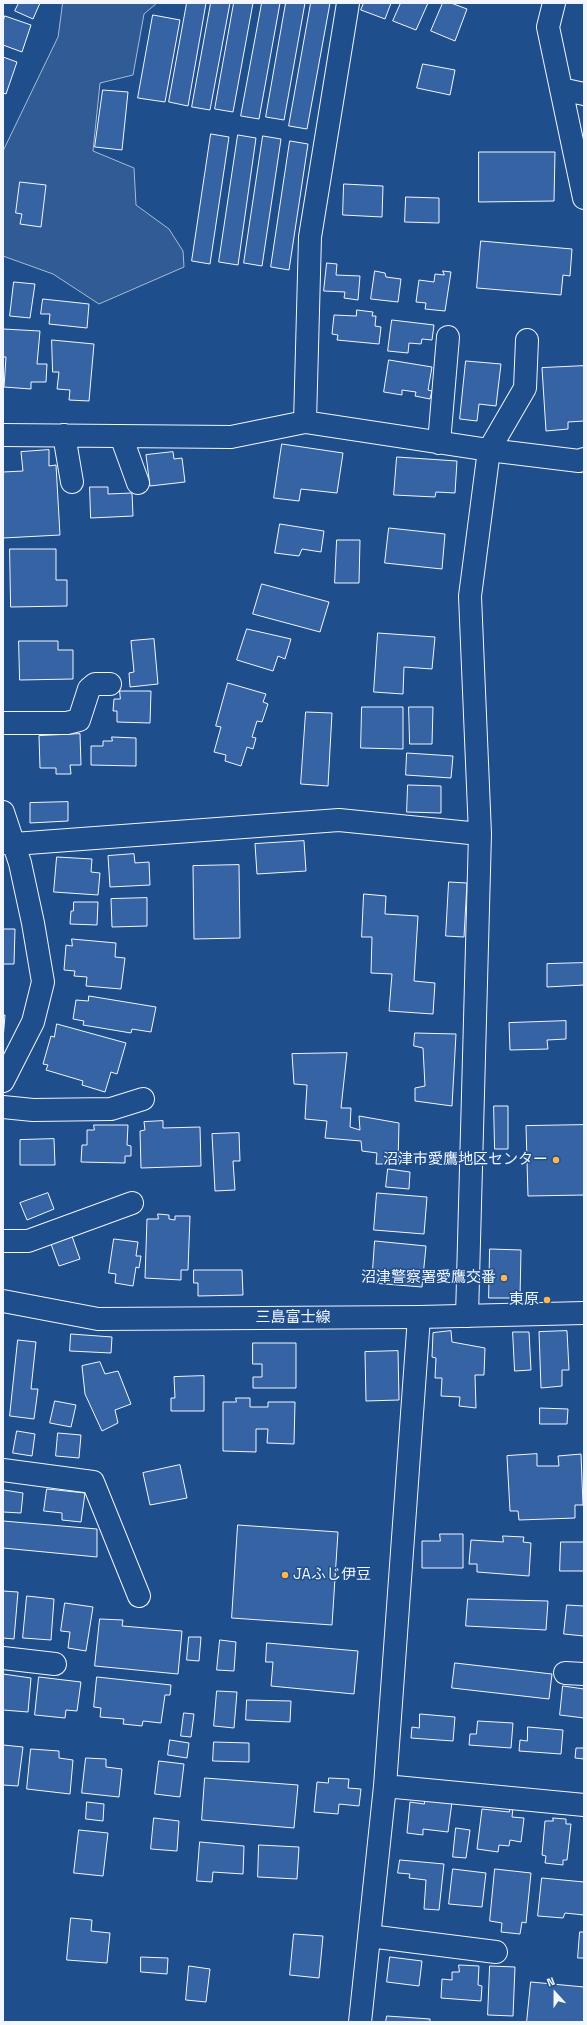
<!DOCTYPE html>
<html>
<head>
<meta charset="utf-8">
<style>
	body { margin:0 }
	#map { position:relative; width:587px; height:2025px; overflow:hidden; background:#1f4e8c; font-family:"Space Grotesk",sans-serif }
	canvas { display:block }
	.frame { position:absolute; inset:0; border:4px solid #f2f6ff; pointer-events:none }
	.north { position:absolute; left:535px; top:1973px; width:40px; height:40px; -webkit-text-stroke:3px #1f4e8c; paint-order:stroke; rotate:339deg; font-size:11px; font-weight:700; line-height:16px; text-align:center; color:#f2f6ff }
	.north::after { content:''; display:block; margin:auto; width:14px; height:18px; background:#f2f6ff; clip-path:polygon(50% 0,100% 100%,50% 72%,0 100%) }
</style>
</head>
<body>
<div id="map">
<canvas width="587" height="2025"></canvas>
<div class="frame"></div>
<div class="north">N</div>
</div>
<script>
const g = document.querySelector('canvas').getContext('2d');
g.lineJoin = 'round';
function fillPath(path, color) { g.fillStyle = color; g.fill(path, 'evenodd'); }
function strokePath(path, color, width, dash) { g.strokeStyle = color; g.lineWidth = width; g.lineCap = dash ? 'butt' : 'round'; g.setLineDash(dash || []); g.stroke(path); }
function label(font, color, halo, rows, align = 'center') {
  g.font = font + ' "Space Grotesk","Noto Sans JP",sans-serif'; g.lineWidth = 3; g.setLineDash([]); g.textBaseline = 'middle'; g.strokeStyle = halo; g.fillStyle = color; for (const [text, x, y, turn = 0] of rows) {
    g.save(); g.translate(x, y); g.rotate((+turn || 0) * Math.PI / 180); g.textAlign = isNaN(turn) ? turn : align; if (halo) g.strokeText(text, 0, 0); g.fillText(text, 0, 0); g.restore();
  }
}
const green = new Path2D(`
	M63,3H157L144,14L133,75L100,83L93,151L134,168L136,205L169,229L183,251L184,267L99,304L53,274L3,256V151L58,37Z`);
fillPath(green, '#305b95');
strokePath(green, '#a8bbd7', 1);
const building = new Path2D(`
	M19,3H40L33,19L15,11Z
	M187,3H206L188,106L169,102Z
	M211,3H230L210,110L192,107Z
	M234,3H253L233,112L215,109Z
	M262,3H280L259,119L241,116Z
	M286,3H305L284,120L266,117Z
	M311,3H330L307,129L289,126Z
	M364,3H391L385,19L361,10Z
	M401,3H428L416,30L393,21Z
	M443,3H451L467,9L455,41L431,31Z
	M153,15L180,20L165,102L138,98Z
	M5,16L31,25L22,52L3,45V22Z
	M3,57L17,62L6,94L3,93Z
	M423,64L455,70L450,95L417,88Z
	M103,90L128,92L122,150L95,147Z
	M211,134L229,137L210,264L192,261Z
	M238,135L256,138L238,265L219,262Z
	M263,136L281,139L262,266L244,263Z
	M290,141L308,144L289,270L271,267Z
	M479,152H555L554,201L479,202Z
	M20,182L46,185L41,227L20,224L22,214L16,213Z
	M344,184L383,186L382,217L343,215Z
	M406,197L439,198V223L405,222Z
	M481,241L572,249L570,276L563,275L561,295L477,288Z
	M327,263L337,264L336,275L360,276L358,300L344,298L345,292L324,291Z
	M375,271L385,273L386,277L401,279L398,302L371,299Z
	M443,271L451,272L445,311L425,309L426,303L416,302L419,280L434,282L435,274L444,275Z
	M14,282L35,284L30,318L10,316Z
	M43,299L89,304L87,328L49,324L50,314H41Z
	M357,310L373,312L372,316H376L375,326L381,327L379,344L337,340L338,335L332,334L334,315L356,316Z
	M392,320L434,325L432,340L422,339L421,344L409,343L408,353L388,351Z
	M3,329L40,331L37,364H47L46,382H31V389L4,387L6,357H3Z
	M52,340L94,344L89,401L69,400L70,390L57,389L59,372H53Z
	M389,360L432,367L428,390L432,391L430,399L415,396L416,392L402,390V395L384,392Z
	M466,361L501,364L496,406L479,404L477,421L460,419Z
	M584,366V421L568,422V429L546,431L542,368Z
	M282,444L343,453L337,493L301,489L299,501L274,498Z
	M49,450V466L56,465L60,535L3,538V472L23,471L21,452Z
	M173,452L174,459L182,458L185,482L150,486L146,455Z
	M397,457L457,461L455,493L436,492L435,497L394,495Z
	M90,487H108V494L132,493L133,516L91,518Z
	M280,524L324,531L321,552L302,549L299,556L275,553Z
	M389,528L445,534L442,569L385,563Z
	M337,540H360L359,583H335Z
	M10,549H56V580H67V606L11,607Z
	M262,584L329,602L320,632L253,614Z
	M247,629L291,639L285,659L278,656L273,671L237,660Z
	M378,633L435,637L432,669L404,667L403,694L374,692Z
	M154,639L158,684L130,687L129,673L134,672L131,641Z
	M19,641H58V650H73V679L20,680Z
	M228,683L266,694L263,702L268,704L262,722L257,721L252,737L256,738L253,749L247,747L241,766L225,761L226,755L214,752L221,727L216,726Z
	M120,691H151L150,723L117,722V711H113L114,699H120Z
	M362,707H403V749L361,748Z
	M409,707H433L432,744H410Z
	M306,712L332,713L328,786L301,784Z
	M80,734L81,765H70L71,774H56V768H40L39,736Z
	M112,737L136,738V766L91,765V746H103V741H112Z
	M407,753L453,756L451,778L406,775Z
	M408,785L441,786V813L407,812Z
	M68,802V821L30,823V803Z
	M304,841L306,871L257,874L255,844Z
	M134,854L135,863L149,862L150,885L110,887L108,856Z
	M57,857L92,859L91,872L100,873L98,895L54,892Z
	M239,865L240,938L194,939L193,866Z
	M449,882L467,883L464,937L446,936Z
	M364,894L386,896L385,914L418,916L414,981L435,983L433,1014L389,1011L392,974L371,973L372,937H362Z
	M147,898V926L112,927L111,899Z
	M74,902H98L97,925L70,924L71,911H73Z
	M3,929H15L14,964H3V969Z
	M72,939L116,943L115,957L125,958L121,989L86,986L87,977L74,976L75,971L64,970L66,945L72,946Z
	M584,963V985L547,987V964Z
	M89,996L156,1007L151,1032L132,1029L131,1033L83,1025L84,1021L73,1019L76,1000L88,1001Z
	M3,1015H5L3,1040Z
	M566,1021V1039L547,1040L548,1049L510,1050L509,1023Z
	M57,1024L126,1043L117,1074L111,1072L105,1092L82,1085L83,1081L46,1070L48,1065L43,1064L51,1036L54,1037Z
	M415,1033L456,1034L452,1106L415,1101V1088L425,1086L423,1048L414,1046Z
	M347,1053L341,1108H351L350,1127L360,1130L359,1116L399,1123L398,1164H376L377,1153L362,1151L361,1141L325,1138L327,1121L305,1119L307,1085L294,1084L292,1054Z
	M494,1106H508V1149H495Z
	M163,1121V1128L200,1127L201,1166L141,1168L140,1131L145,1130L144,1122Z
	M94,1125H128L127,1145L131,1146V1156H125V1163L81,1162L82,1145H87V1130H94Z
	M584,1125V1195L528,1196L526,1126Z
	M239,1133L240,1161H233L235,1190L215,1191L212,1134Z
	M54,1139L55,1165H20V1140Z
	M388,1169L410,1172L409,1189L386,1187Z
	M48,1193L54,1209L27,1220L20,1203Z
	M377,1193L427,1197L424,1234L374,1230Z
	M158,1214L169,1215V1219L175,1220V1216H190L188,1270H181V1280L145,1278L147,1219H158Z
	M72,1236L80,1259L59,1266L51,1244Z
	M114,1239L138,1242L136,1256H141L139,1268L136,1267L133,1286L115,1283L116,1274L109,1273Z
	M375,1241L426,1246L422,1287L372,1283Z
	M490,1249L521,1250L520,1298H489Z
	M194,1270H242L243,1295L198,1296V1283H194Z
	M451,1331L452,1342L485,1348L484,1375H475L476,1408L459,1406L460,1397L441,1396L442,1378H435L436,1358L432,1357L433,1333Z
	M567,1331L569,1370H562V1386L541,1388L539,1332Z
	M513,1332H529L531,1370L515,1371Z
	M71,1334L112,1337L111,1353L70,1351Z
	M18,1340L36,1342L31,1389H38L34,1419L10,1416Z
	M253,1343H296V1388H253V1377H262V1364H253Z
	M398,1351L399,1400L366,1401L365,1352Z
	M100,1362L105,1374L118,1371L131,1404L115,1410L118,1423L102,1431L85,1394L82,1366Z
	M204,1376V1411H171V1398H175L174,1377Z
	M236,1398H250V1407H268V1402H295L294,1444L267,1443L268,1429H256V1452L223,1451V1402H236Z
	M55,1401L76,1405L71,1427L50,1423Z
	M540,1408L568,1409L567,1424H540Z
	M17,1431L35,1434L32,1456L13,1453Z
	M58,1433L81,1435L79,1458L56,1456Z
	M537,1454V1466H559L558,1456L581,1454L583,1505H575V1518L519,1520L518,1511H510L507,1456Z
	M180,1465L187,1498L150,1505L143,1473Z
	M47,1489L85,1493L81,1522L62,1520V1513L44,1511Z
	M4,1490L23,1493L21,1513L3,1512Z
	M3,1521L97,1529V1557L3,1548Z
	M238,1525L338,1532L332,1625L232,1618Z
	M440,1534H463V1568H422V1541H440Z
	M503,1536L524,1537L523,1542L531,1543L529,1576L477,1572V1564H469L471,1540L503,1542Z
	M561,1542H584V1571H560Z
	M3,1591L18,1592L14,1639L3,1638Z
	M27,1596L54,1599L51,1640L23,1638Z
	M468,1599L548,1601L546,1630L466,1626Z
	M65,1603L93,1607L86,1651L68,1648L70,1632L61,1631Z
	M567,1605L584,1606V1636L564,1634Z
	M100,1619L123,1620L122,1626L182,1631L178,1674L95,1666Z
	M189,1637H201L199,1661L187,1660Z
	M220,1640L236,1642L234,1671L217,1670Z
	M267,1643L358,1651L354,1694L271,1686L273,1662H266Z
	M455,1663L552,1674L549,1699L452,1688Z
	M3,1674L31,1678L28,1712L3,1710Z
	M39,1677L81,1682L77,1711L66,1710L65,1718L35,1715Z
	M97,1677L171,1685L170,1695H165L161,1723L143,1721L142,1726L123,1724L124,1719L100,1717L101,1708L94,1707Z
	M563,1686L584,1689V1718L560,1715Z
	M217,1691L237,1692L234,1728L214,1726Z
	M247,1700L291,1701L290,1722L246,1720Z
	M184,1713L194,1714L191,1737L181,1736Z
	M420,1714L455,1717L453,1741L411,1738L412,1727L419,1728Z
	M478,1721L513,1723L511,1748L469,1745L470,1734H476Z
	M528,1727L563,1730L561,1754L519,1751L520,1740L527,1741Z
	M584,1736V1759L575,1758L576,1748H583Z
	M170,1740L189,1743L187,1758L168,1755Z
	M214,1742L249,1743V1762L213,1761Z
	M3,1745L23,1747L18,1786L3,1785Z
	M31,1749L59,1751V1758L73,1760L70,1794L27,1789Z
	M86,1758L106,1759V1767L122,1769L119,1797L82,1793Z
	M159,1761L184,1764L180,1797L155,1794Z
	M205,1778L298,1785L294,1828L202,1820Z
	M329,1778L349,1779L348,1788L361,1789L359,1806L339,1804L338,1814L314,1812L317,1782L328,1783Z
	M425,1799L452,1802L448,1832L423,1829V1835L407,1833L410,1802L424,1804Z
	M87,1802L104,1804L103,1821L86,1819Z
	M510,1808H513L512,1817L524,1818L521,1842L510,1840L509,1846L499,1845L498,1852L477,1849L482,1809L509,1812Z
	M154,1818L179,1821L177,1851L151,1849Z
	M553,1818L566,1819V1824H571L567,1860H563V1865L545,1863L546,1856L542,1855L545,1821H553Z
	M456,1828L470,1830L466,1858L453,1857Z
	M79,1830L108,1833L103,1876L74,1873Z
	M200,1842L244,1846L243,1874L213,1872L212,1882L197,1881Z
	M259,1845L299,1847L297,1879L258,1877Z
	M400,1860L444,1864L439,1910L424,1909L426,1880L409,1878L410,1874L398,1873Z
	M453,1869L486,1873L482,1907L449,1904Z
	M495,1869L531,1873L526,1923L522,1922L520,1934L501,1932L502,1923L490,1921Z
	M542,1878L584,1882V1915L565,1913L563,1918L538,1916Z
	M71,1918L92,1920L91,1931L110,1933L107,1963L67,1960Z
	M580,1932H584V1958H578Z
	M294,1934L323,1936L319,1978L290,1975Z
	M141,1957L168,1958L167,1974L141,1972Z
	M390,1957L422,1961L419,1986L387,1982Z
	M459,1965L479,1966L478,1985L482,1986L481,2001L441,1998L442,1979L452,1980V1972H459Z
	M189,1966L210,1969L206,2002L186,2000Z
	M490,1966L515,1967L513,2016L488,2015Z
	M531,1982L584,1987V2022H527Z
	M387,2016L430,2019V2022H386Z`);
fillPath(building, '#3563a3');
strokePath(building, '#f2f6ff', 1);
const minor = new Path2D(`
	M348,3L310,237L305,422L489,450L470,596L480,834L467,1316
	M554,3L548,27L584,198
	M561,89L584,94
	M527,340L525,388L489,450L579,461L584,459
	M3,435L231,437L305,422
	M64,435L72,482
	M121,436L138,483
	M439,443L448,337
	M3,723H67L79,720L89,689L95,684H110
	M3,812L20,863L33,923L43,982L33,1022L3,1081
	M3,843L14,844L339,820L480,834
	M3,1107L33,1110L111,1109L143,1099
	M3,1241H28L132,1203
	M3,1470L93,1482L139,1596
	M3,1658L55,1664
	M565,1673L584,1674
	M385,1786L584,1805
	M369,1936L496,1952
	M360,2022L385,1786L419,1317`);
const major = new Path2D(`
	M3,1301L98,1319L419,1317L584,1313`);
strokePath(minor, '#f2f6ff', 24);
strokePath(major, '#f2f6ff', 24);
strokePath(minor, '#1f4e8c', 22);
strokePath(major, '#1f4e8c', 22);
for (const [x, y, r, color] of [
	[556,1160,4,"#ffb74d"],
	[504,1278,4,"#ffb74d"],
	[547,1300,4,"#ffb74d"],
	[285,1575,4,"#ffb74d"]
]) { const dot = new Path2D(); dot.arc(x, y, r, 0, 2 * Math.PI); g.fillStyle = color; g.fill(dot); strokePath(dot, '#1f4e8c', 1.5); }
label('15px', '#f2f6ff', '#1f4e8c', [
	["沼津市愛鷹地区センター",548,1160],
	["沼津警察署愛鷹交番",496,1278],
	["東原",539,1300],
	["JAふじ伊豆",293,1575,"left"]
], 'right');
label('15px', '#f2f6ff', '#1f4e8c', [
	["三島富士線",293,1318]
]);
</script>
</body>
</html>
